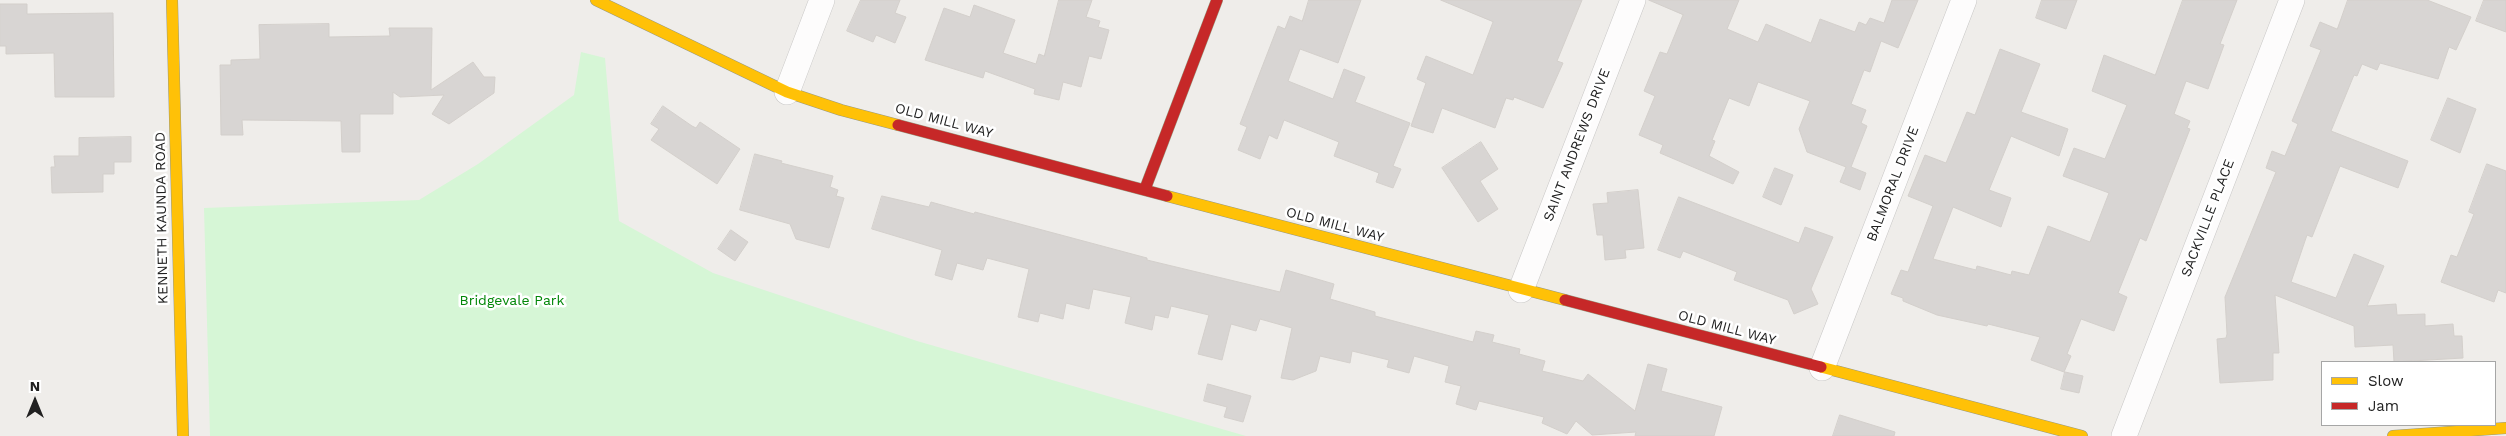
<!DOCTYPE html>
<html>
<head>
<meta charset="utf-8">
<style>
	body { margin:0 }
	#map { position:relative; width:2506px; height:436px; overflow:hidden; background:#efedea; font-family:"Work Sans",sans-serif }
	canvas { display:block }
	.legend { position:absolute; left:2321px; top:361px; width:175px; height:65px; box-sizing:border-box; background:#fff; border:1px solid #a6a6a6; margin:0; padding:6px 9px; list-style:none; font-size:15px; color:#212121 }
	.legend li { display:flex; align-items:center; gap:10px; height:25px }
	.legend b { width:25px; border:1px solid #a6a6a6 }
	.north { position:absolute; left:10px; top:376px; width:50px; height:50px; -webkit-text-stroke:4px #fff; paint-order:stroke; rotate:0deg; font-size:14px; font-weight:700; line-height:20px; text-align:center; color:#212121 }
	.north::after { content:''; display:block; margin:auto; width:18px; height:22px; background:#212121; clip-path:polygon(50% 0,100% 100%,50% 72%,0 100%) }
</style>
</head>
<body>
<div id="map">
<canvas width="2506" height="436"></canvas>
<ul class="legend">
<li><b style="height:6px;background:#ffc107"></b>Slow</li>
<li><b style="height:6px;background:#c62828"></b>Jam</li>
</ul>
<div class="north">N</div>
</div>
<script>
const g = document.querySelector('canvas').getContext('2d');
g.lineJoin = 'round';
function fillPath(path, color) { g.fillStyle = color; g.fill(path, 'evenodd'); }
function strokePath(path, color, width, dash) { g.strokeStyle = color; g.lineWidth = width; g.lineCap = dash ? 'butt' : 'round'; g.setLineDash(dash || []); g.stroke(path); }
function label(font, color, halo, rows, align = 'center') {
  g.font = font + ' "Work Sans",sans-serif'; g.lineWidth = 5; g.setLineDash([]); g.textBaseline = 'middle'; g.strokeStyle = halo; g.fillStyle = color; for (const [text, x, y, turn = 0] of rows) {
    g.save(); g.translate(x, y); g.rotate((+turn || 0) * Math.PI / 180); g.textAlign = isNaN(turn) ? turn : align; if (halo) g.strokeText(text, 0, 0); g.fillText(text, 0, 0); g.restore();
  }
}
fillPath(new Path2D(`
	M581,52L605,58L619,221L713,273L917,341L1246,436H210L204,208L419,200L478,164L574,95Z`), '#d6f6d6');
const building = new Path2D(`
	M861,0H900L895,13L906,17L895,43L876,35L873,42L847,31Z
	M1059,0H1092L1086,17L1100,21L1098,27L1109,30L1101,59L1089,56L1081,87L1063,82L1059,100L1034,94L1035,89L985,71L983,78L925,60L944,8L970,17L974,5L1015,20L1003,53L1036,64L1039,54L1044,56Z
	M1309,0H1361L1338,63L1300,49L1288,81L1333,99L1344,69L1365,77L1355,102L1410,123L1393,166L1401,169L1393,188L1376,182L1379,173L1334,156L1339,142L1284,120L1277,139L1269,135L1260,159L1238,150L1247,127L1240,124L1278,26L1285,29L1290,16L1302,21Z
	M1441,0H1582L1557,61L1563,63L1543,108L1514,97L1513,100L1506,98L1495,128L1442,108L1433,133L1411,126L1426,83L1417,79L1426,56L1473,75L1493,22Z
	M1649,0H1739L1727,29L1758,42L1766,24L1811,43L1820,19L1855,32L1859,22L1866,25L1870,18L1884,23L1892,0H1918L1898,48L1881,41L1870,72L1864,70L1851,104L1866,110L1861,123L1867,126L1851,167L1866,173L1860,190L1840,182L1846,167L1807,152L1799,129L1810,101L1758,82L1749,106L1729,98L1712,140L1715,141L1709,156L1739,172L1733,184L1660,153L1663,145L1639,135L1655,96L1644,91L1660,52L1667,54L1683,15Z
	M2042,0H2077L2066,29L2036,18Z
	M2183,0H2237L2220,44L2224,45L2208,89L2186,81L2174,114L2190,121L2187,128L2190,129L2146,241L2140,238L2118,293L2127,297L2114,331L2081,319L2067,354L2071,356L2064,372L2031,360L2040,337L1988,324L1987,326L1937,315L1903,301V298L1891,294L1901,270L1908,272L1933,206L1908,196L1925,155L1946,163L1967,112L1975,115L2000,49L2040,64L2021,112L2068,129L2059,156L2011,136L1989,190L2011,198L2001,227L1953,207L1933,259L1976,270L1977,266L2011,275L2012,271L2029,275L2048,226L2090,242L2109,193L2063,176L2074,148L2105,159L2127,105L2092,91L2104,55L2155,75Z
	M2348,0H2427L2471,17L2456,50L2449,47L2438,79L2380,63L2377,70L2362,64L2357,76L2354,75L2331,131L2408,161L2398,188L2340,166L2312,237L2307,235L2291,282L2336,298L2354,254L2384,266L2367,306L2396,304L2397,315L2425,314V326L2453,324L2454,336H2462L2463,358L2394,362L2393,345L2355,347L2354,326L2275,295L2279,353H2273V380L2220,383L2217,339L2226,338L2227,334L2225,297L2276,172L2266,168L2272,151L2285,156L2298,124L2292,121L2321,50L2310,46L2320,22L2337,29Z
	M2484,0H2506V32L2476,21Z
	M0,4H27V14L113,13L114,97H55L54,53L6,54V46H0Z
	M329,24V37L390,36L389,28H432L431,90L473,62L484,77H495L494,93L449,124L432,114L444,95L400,97L393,92V114H360V152H342L341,121L242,120L243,135H221L220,65H231V60L260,59L259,25Z
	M2448,98L2476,109L2460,153L2431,140Z
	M663,106L692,126L696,128L700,122L740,149L717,184L651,140L659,129L651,124Z
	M131,137V162H114V174H103V192L52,193L51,167H55L54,156H79V138Z
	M1481,142L1498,169L1480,181L1498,209L1478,222L1442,168Z
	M755,154L782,161L781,163L833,176L830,187L838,190L836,196L844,198L829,248L796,239L790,224L740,210Z
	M2487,164L2506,171V293L2498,290L2494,302L2441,282L2451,255L2457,257L2474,214L2469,212Z
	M1775,168L1793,175L1781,205L1763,197Z
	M1638,190L1644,248L1625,250L1626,258L1605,260L1603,235H1597L1593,204L1608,203L1607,193Z
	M882,196L929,207L931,202L974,214L975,212L1147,258V260L1280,292L1286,270L1334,284L1330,299L1375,312V316L1473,342L1476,331L1494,335L1492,342L1520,349L1519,354L1545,361L1542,371L1583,381L1588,374L1635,411L1648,364L1667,369L1661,391L1722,407L1714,436H1635L1636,432L1592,435L1576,421L1567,434L1542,423L1544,417L1479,401L1476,410L1456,404L1461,386L1445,382L1449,366L1414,356L1409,373L1387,367L1389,360L1352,351L1350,363L1320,356L1316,371L1293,380L1281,378L1292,328L1260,319L1256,331L1231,324L1222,360L1198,354L1209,315L1171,306L1168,318L1155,315L1152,330L1125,323L1131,297L1093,289L1089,309L1066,303L1063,319L1040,313L1038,322L1018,317L1029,269L987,258L983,270L957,263L952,280L935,275L942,250L872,229Z
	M1679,197L1799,243L1805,227L1833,237L1811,289L1818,304L1794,314L1788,300L1734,280L1737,272L1683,251L1680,258L1658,250Z
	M731,230L748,242L735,261L718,249Z
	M2065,372L2083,376L2079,393L2061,389Z
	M1208,384L1251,396L1243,422L1224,417L1227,407L1204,401Z
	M1840,415L1895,432L1894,436H1833Z`);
fillPath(building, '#d8d5d3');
strokePath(building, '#d3cfcb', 1);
const street = new Path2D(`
	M787,92L822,0
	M1521,290L1633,0
	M1822,368L1964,0
	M2124,436L2292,0`);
const slow = new Path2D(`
	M172,0L183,436
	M596,0L787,92L841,110L898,125
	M1167,196L1565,300
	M1821,367L2082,436
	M2393,436L2506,428`);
const jam = new Path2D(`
	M898,125L1167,196
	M1145,189L1217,0
	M1565,300L1821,367`);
strokePath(street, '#c8c7c6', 26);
strokePath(slow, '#999a80', 12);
strokePath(jam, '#999a80', 12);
strokePath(street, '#fdfcfc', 25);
strokePath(slow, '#ffc107', 11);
strokePath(jam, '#c62828', 11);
label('14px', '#212121', '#fff', [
	["OLD MILL WAY",944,121,15],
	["SAINT ANDREWS DRIVE",1577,145,-69],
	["BALMORAL DRIVE",1893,184,-69],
	["KENNETH KAUNDA ROAD",162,218,-91],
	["SACKVILLE PLACE",2208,218,-69],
	["OLD MILL WAY",1335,225,15],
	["OLD MILL WAY",1727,328,15]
]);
label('14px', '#028708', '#fff', [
	["Bridgevale Park",512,301]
]);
</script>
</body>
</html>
